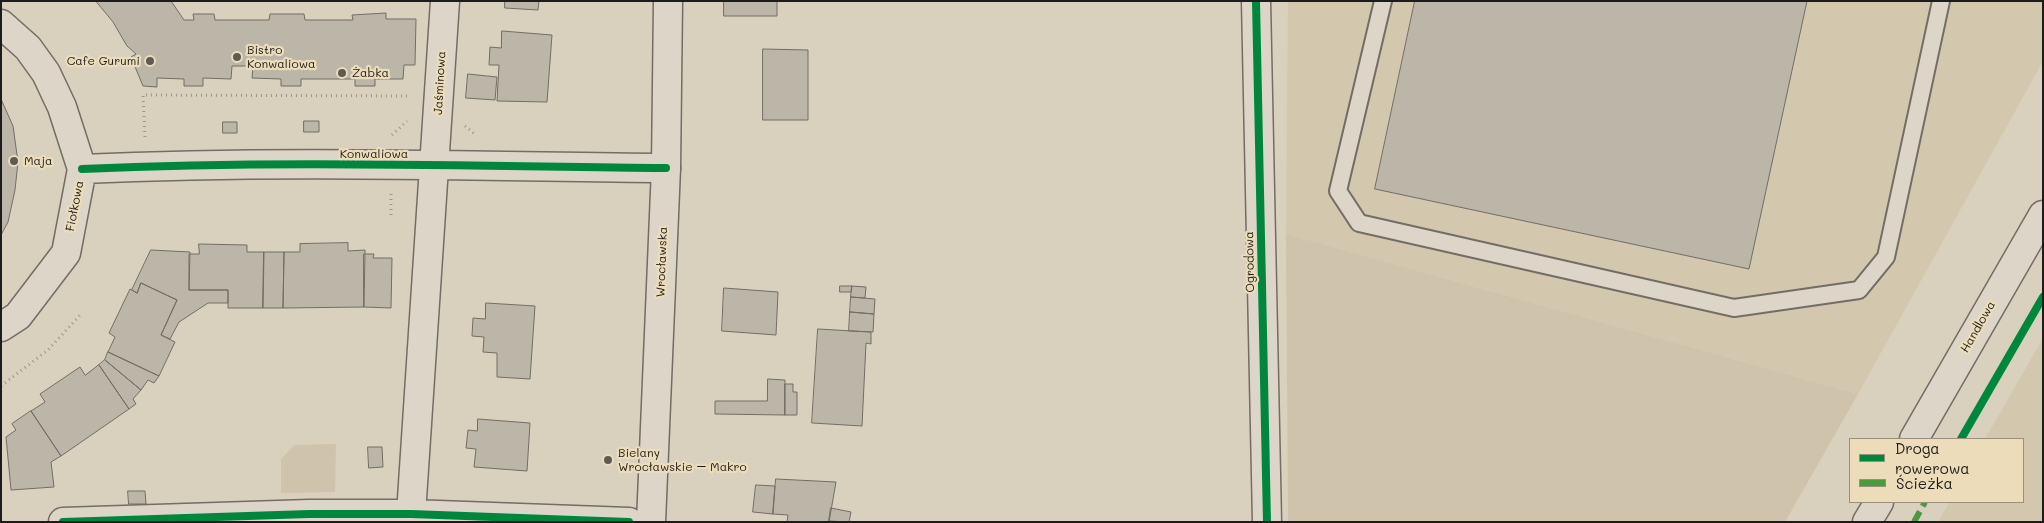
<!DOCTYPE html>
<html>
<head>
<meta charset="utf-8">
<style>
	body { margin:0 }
	#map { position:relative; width:2044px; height:523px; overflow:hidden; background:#dad0be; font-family:Mali,sans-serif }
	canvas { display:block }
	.frame { position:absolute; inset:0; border:2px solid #1c1c1c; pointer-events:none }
	.legend { position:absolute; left:1849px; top:438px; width:175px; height:65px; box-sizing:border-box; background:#eddcb9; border:1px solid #998f7a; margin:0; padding:6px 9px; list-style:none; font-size:15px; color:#1c1c1c }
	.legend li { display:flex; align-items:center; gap:10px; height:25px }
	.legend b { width:25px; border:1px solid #998f7a }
</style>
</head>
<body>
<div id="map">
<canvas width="2044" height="523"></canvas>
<div class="frame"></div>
<ul class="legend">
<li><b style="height:6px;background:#00873e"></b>Droga rowerowa</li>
<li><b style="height:6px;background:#4c9a3e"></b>Ścieżka</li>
</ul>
</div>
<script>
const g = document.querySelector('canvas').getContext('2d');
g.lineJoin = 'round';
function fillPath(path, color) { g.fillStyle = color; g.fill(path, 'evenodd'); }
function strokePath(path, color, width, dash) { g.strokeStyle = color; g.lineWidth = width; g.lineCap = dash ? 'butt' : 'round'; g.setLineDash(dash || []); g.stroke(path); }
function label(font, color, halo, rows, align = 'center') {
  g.font = font + ' Mali,sans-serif'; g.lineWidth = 4.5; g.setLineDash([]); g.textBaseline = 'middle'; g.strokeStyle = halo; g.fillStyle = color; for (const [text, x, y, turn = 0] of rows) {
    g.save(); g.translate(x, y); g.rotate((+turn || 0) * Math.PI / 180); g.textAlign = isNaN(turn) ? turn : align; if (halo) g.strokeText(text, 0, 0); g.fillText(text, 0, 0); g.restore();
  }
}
fillPath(new Path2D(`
	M1288,1H2043V61L1858,394L1286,234Z
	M2043,338V522H1938L1950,502H2023V439H1985Z`), '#d3c7ae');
fillPath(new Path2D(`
	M1286,234L1858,394L1785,522H1288Z
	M336,444L335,492L281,493V459L294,445Z`), '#d0c3ac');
const building = new Path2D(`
	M96,1H171L184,20H194L193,14H214L215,20H269L270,14H304L305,20H353L352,15L386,13V19H416L415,65H404L403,79H375V86H355V79H301V86H281V79L252,78L253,66H232L231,79L203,78V86H184V79L157,78V87L143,86L131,57L136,54L127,46L113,22Z
	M505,1H539L538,10L505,8Z
	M724,1H777V16H724Z
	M1415,1H1807L1749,269L1375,189Z
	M502,31L552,35L547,102L497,101L499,65H489L490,47L501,48Z
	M763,49L808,50V120H763Z
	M468,74L497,77L495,100L466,98Z
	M1,99L13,126L18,162L15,190L8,222L1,235Z
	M304,121H319V132H304Z
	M223,122H237V133H223Z
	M348,243V251L365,250L364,307L283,308L284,252H300V244Z
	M199,244L247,245V252H264L263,308H228V290H189V254H199Z
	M151,250L190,252L189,290H228V303H208L179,322L170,339L161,335L177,300L141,283L137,293L132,290Z
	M264,252H284L283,308H263Z
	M364,254H374L373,258H392L391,308L364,307Z
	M141,283L177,300L161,335L175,342L159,376L108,352L115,337L109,333L130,289L137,293Z
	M840,286H852L851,292H840Z
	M852,286L866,287L865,298L851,297Z
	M724,288L778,292L776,335L722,331Z
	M851,297L875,299L874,314L850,312Z
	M486,303L535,306L530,379L497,377V353L483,352L484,337L472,336L473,318L485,319Z
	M850,312L874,314L873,332L849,331Z
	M818,329L871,332V344L866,343L862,426L812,423Z
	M108,352L159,376L154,383L148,380L141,390L105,360Z
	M105,360L141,390L133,399L136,404L129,409L99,365Z
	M99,365L129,409L61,456L31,411L45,402L40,394L80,367L85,375Z
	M768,379L785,380V415L715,414V401H767Z
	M785,384H793V392H797V415H785Z
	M31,411L61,456L51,462L54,487L11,490L6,437L16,430L12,424Z
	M478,419L530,423L527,471L474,467L476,449L466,448L468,430L477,431Z
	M368,447H382L383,467L369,468Z
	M776,479L836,482L829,522H787L788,515L773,514Z
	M756,485L775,486L773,514L753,512Z
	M128,491H145L146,504H129Z
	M831,508L851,512L849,522L829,521Z`);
fillPath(building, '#bcb6a9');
strokePath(building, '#726d65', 1);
const lane = new Path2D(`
	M1383,1L1338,191L1359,223L1734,308L1859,290L1886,257L1941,1`);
const street = new Path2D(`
	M1256,1L1267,522
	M1,24L28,48L46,73L62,107L82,169L66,253L18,316L1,327
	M82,169C277,160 471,166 666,168
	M1914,439L2043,215
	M411,514L445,1
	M63,522L309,514H411L629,522
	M1867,522L1879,502`);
const secondary = new Path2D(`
	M651,522L666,168L668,1`);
strokePath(lane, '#726d65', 20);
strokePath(street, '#726d65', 31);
strokePath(secondary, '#726d65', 31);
strokePath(new Path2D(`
	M465,126L476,135
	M392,135L407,121
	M145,137L143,95L410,96
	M391,194V216
	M1,386L48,350L82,313`), '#9a958d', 3, [1, 4]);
strokePath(lane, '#dcd5c8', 16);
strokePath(street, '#dcd5c8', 28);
strokePath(secondary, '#dcd5c8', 28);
strokePath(new Path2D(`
	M1914,522L1925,502`), '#4c9a3e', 6, [12, 6]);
strokePath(new Path2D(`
	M1256,1L1267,522
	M82,169C277,160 471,166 666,168
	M1961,439L2043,297
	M63,522L309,514H411L629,522`), '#00873e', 8);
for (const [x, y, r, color] of [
	[237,57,5,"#5e5b55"],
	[150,61,5,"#5e5b55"],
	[342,73,5,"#5e5b55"],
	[14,161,5,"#5e5b55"],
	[608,460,5,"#5e5b55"]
]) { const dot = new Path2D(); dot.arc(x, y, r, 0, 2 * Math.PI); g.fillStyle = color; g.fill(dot); strokePath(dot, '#eddcb9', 2); }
label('12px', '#1c1c1c', '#eddcb9', [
	["Bistro",247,50],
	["Konwaliowa",247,64],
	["Cafe Gurumi",140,61,"right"],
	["Żabka",352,73],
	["Maja",24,161],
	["Bielany",618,453],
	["Wrocławskie – Makro",618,467]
], 'left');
label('12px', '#1c1c1c', '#eddcb9', [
	["Jaśminowa",440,83,-87],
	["Konwaliowa",374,154],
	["Fiołkowa",75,206,-79],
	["Wrocławska",662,262,-88],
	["Ogrodowa",1250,262,-91],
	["Handlowa",1978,327,-60]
]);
</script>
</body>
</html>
